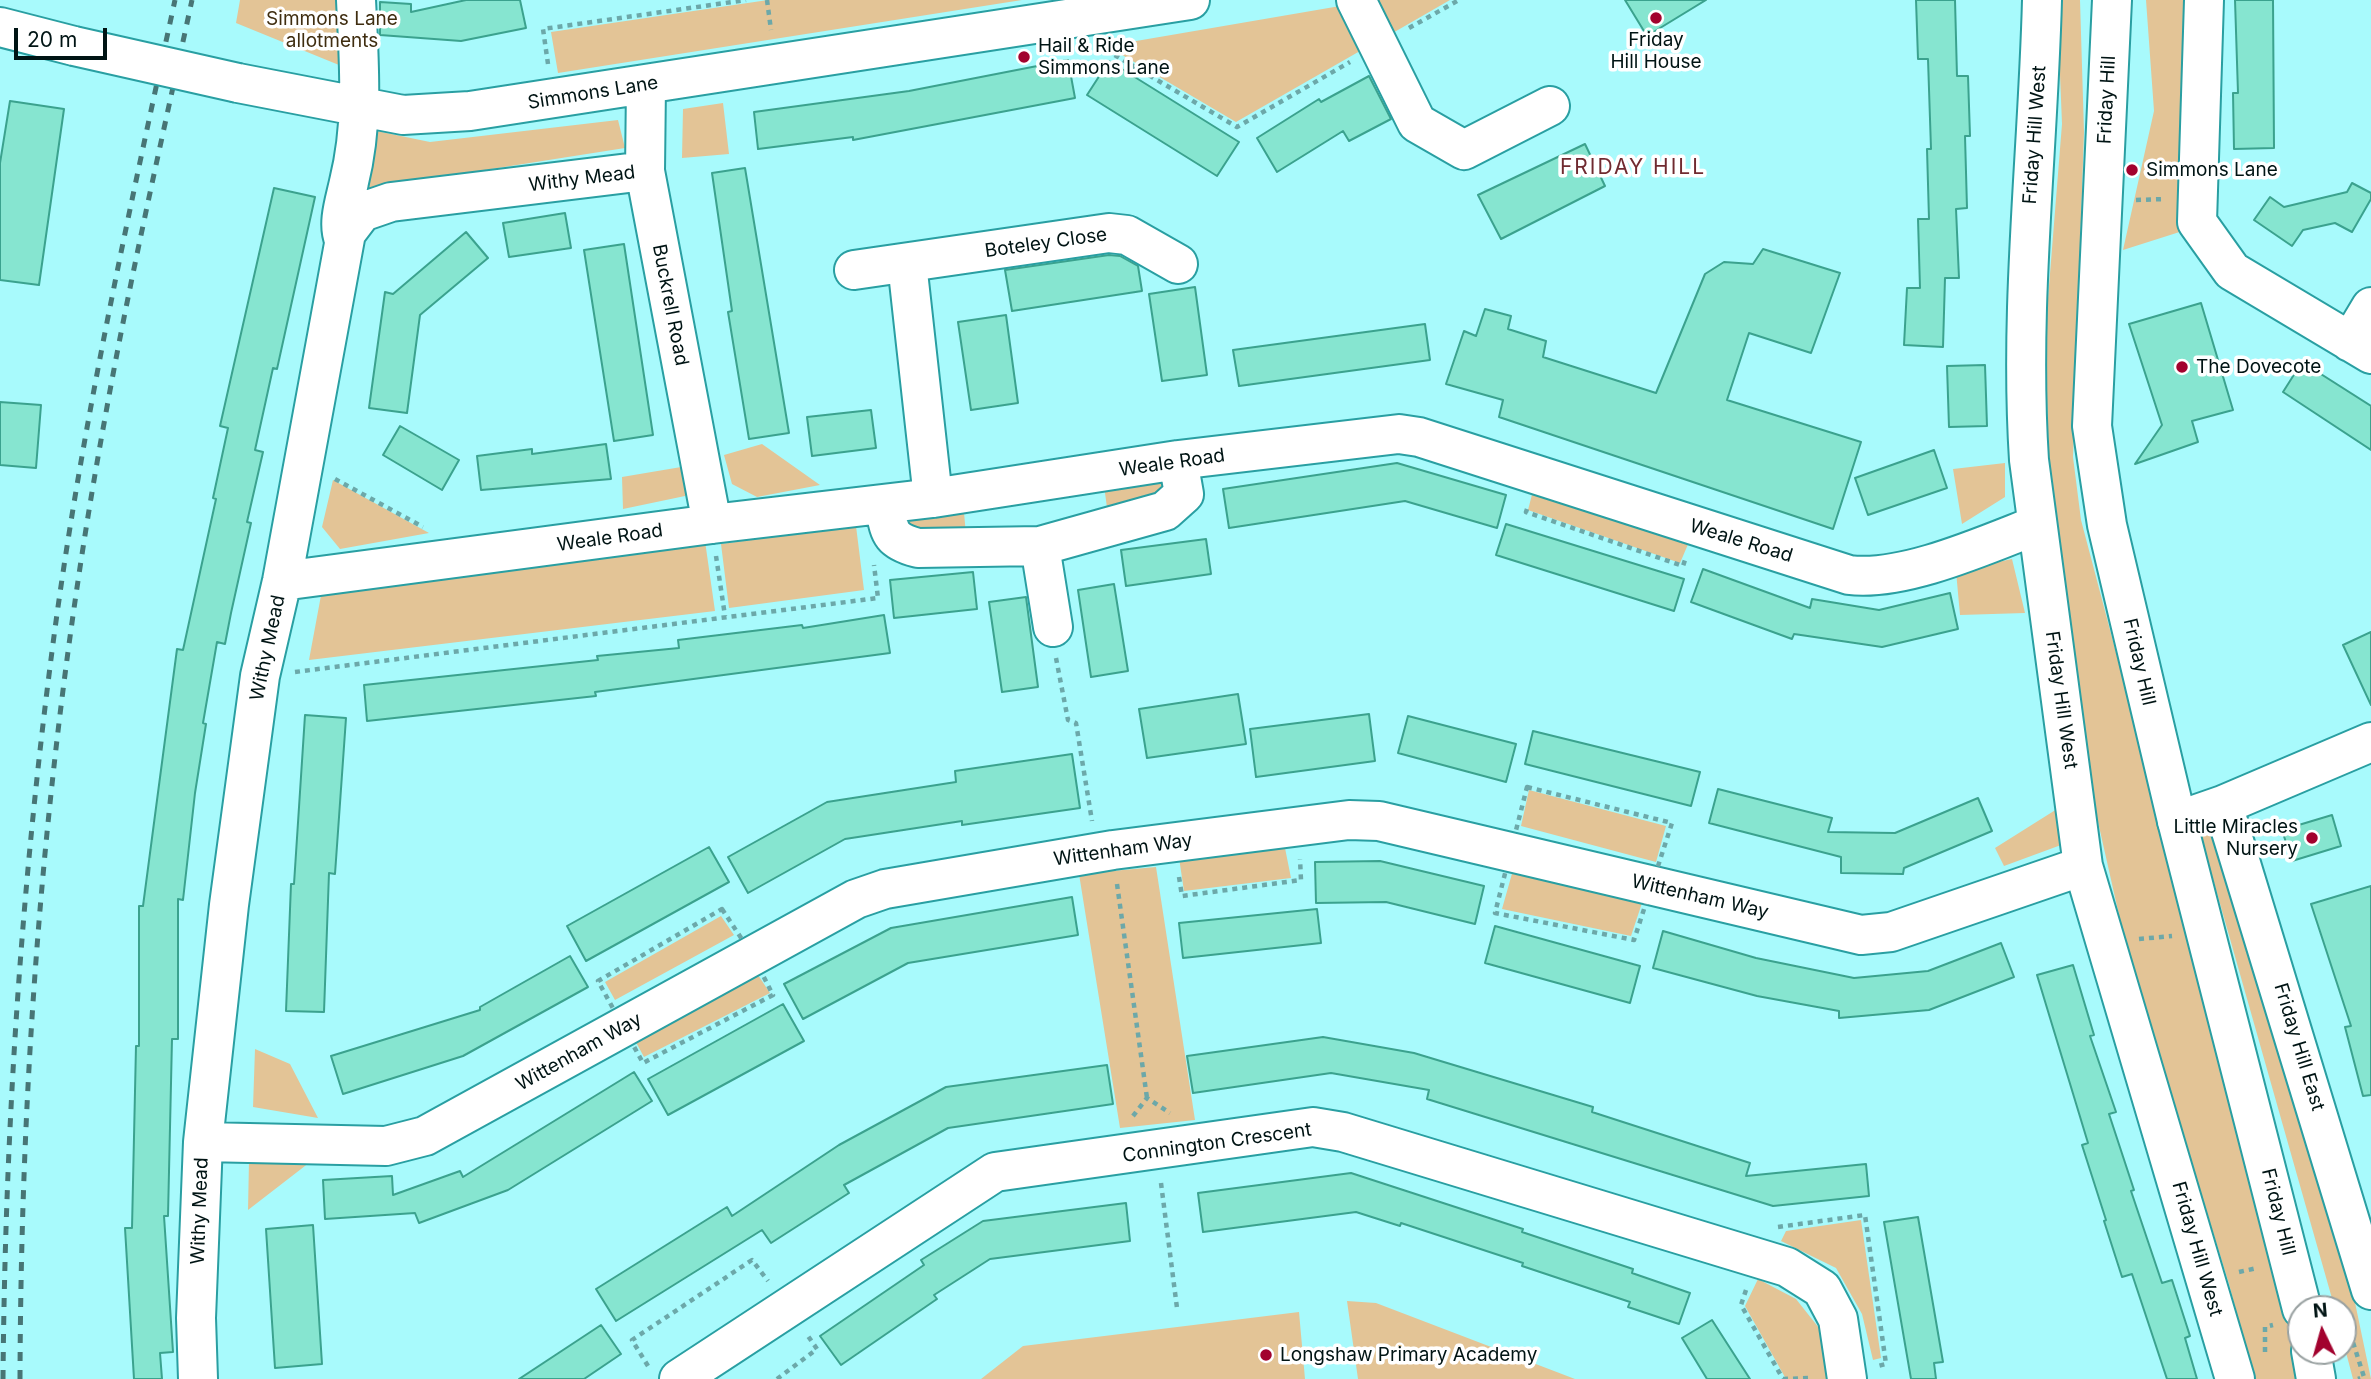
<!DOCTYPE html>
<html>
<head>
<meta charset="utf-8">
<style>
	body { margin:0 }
	#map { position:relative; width:2371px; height:1379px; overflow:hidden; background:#a8fafc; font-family:Inter,sans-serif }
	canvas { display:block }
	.north { position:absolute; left:2287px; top:1295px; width:70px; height:70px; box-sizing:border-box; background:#fff; border:2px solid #99a1a1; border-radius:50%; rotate:355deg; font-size:19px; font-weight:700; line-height:28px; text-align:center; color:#001414 }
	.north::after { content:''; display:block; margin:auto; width:24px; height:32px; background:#a2022e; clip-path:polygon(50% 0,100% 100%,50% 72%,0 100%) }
	.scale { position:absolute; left:14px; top:28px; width:93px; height:32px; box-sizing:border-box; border:4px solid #001414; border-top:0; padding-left:9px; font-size:21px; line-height:24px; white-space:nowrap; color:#001414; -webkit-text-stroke:5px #fff; paint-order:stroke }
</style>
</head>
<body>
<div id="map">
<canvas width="2371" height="1379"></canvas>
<div class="north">N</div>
<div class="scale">20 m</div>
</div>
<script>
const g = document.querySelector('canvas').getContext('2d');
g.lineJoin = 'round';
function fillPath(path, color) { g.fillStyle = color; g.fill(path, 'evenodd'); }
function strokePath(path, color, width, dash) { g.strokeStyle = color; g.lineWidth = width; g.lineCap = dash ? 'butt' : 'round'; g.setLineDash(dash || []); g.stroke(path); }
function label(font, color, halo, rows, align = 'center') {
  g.font = font + ' Inter,sans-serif'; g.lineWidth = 7; g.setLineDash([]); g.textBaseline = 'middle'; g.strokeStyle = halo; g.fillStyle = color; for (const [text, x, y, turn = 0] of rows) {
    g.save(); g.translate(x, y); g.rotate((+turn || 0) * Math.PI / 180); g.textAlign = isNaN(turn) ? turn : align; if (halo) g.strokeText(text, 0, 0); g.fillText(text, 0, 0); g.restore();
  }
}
fillPath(new Path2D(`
	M240,0H368L361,74L236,23Z
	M768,0H1022L558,73L551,32Z
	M1368,0H1450L1384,38Z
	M2057,0H2080L2084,132L2073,457L2081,520L2262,1206L2302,1379H2254L2229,1284L2128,955L2096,813L2051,526L2045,336L2062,124Z
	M2146,0H2183L2182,198L2189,229L2123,250L2154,111Z
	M1346,5L1367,47L1236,122L1107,46Z
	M723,103L729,154L682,158L683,109Z
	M618,120L625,148L377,187L347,207L367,129L430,142Z
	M762,444L820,485L757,497L732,484L724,455Z
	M2005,463V497L1962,524L1953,469Z
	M693,465L685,496L623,509L622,477Z
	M1171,467L1169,490L1108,515L1103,478Z
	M1536,479L1695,528L1680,563L1528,510Z
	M333,480L429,533L340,549L322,527Z
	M963,501L966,535L908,530L906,509Z
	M856,526L864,590L729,608L721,544Z
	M705,541L715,611L309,660L322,590Z
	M2012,559L2025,613L1960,615L1956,571Z
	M1529,790L1666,826L1656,862L1521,826Z
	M2057,809L2061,845L2004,866L1995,848Z
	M2215,828L2344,1250L2371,1379H2353L2343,1341V1309H2335L2200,833Z
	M1283,838L1291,878L1184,891L1178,851Z
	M1515,863L1645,894L1631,936L1502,909Z
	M1156,867L1195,1120L1120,1128L1079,874Z
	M721,916L734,935L615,1000L605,982Z
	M752,966L770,993L644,1057L631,1033Z
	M255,1049L290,1064L318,1118L253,1107Z
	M314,1159L248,1210L249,1161Z
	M1861,1220L1881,1358L1873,1360L1862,1314L1836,1268L1781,1241L1786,1231Z
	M1758,1279L1796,1299L1819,1328L1827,1379H1786L1745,1306Z
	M1347,1301L1376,1303L1575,1379H1358Z
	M1299,1312L1305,1379H981L1023,1346Z`), '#e3c496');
const building = new Path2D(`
	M466,0H520L526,28L461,41L380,35V2L411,4V12Z
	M1625,0H1706L1647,36Z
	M1916,0H1955L1957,76H1968L1970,136H1965L1967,208L1956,209L1959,278H1945L1943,347L1904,345L1907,288H1920L1918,219H1929L1927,149H1931L1928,59H1918Z
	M2235,0H2273L2274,148L2234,149L2233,93H2238Z
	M1068,60L1075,98L853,140V137L758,149L754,112L909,91Z
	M1109,61L1239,142L1217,176L1087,95Z
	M1369,76L1391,119L1349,141L1343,131L1277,172L1257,138L1319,99L1321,102Z
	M10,101L64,109L39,285L0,280V163Z
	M1585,144L1605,186L1501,239L1478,195Z
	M745,168L789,433L749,439L728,312L732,311L712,173Z
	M2352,183L2371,193V199L2352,232L2335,223L2303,230L2292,246L2254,220L2270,197L2284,207L2347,192Z
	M274,188L315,197L277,369L273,368L255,450L263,452L247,522L251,523L231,613L225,644L217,642L203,723L206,724L195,793L183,900L178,899V1039H172L168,1216H164L173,1352L160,1353L162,1379H134L125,1228H132L136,1046H139V906H143L177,649L183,650L216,499L213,498L228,428L220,426Z
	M565,213L571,248L509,257L503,223Z
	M466,232L488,258L420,315L407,413L369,408L385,292L393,294Z
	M624,244L653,435L614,441L584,250Z
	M1763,249L1840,273L1811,353L1749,333L1727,400L1861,442L1833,529L1499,417L1503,400L1446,384L1464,331L1476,336L1485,309L1511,316L1508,329L1546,341L1543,357L1656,393L1705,274L1724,262L1753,264Z
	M1109,255L1120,256L1138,266L1142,291L1012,311L1005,270Z
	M1195,287L1207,375L1162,381L1149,294Z
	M2201,303L2233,410L2192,421L2198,442L2135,464L2162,425L2129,324Z
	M1006,315L1018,403L971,410L958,322Z
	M1425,324L1430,360L1239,386L1233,350Z
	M2302,362L2371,406V450L2283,392Z
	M1985,365L1987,426L1949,427L1947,366Z
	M0,402L41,405L36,468L0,465Z
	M871,410L876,448L812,456L807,417Z
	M400,426L459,460L442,490L383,455Z
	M606,444L611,479L481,490L477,456L532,449V454Z
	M1934,450L1947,488L1868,515L1855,478Z
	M1397,463L1506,495L1497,528L1405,501L1229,528L1223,489Z
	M1506,524L1684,579L1674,611L1496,555Z
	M1206,539L1211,574L1126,586L1121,550Z
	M1703,569L1810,608L1812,599L1879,610L1950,593L1958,629L1882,647L1794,634L1792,639L1691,602Z
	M973,572L977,609L894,618L890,580Z
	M1114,584L1128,671L1091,677L1078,590Z
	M1026,597L1038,687L1002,692L989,602Z
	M884,615L890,653L595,692L596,696L367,721L364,685L598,660L597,656L679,648L678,640L802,625L803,628Z
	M2371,632V705L2343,645Z
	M1238,694L1246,744L1147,758L1139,709Z
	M1369,714L1375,761L1256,777L1250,729Z
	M305,715L346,718L335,874L329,873L324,1012L286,1011L291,884H294Z
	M1408,716L1516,744L1506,782L1398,753Z
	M1533,731L1700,772L1691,806L1525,764Z
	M1072,754L1080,808L962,825V821L845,839L748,893L728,857L827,802L956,782L955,771Z
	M1718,789L1832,818L1828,832L1895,833L1978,798L1992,831L1904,868L1903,874L1841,873V857L1709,823Z
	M2332,815L2341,846L2292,861L2282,830Z
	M709,847L729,882L586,961L567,926Z
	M1380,861L1484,886L1475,924L1386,902L1316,903L1315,862Z
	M2371,886V1095L2363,1096L2345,1027L2351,1026L2311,904Z
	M1072,897L1078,935L908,963L803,1019L784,984L891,928Z
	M1317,909L1321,943L1183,958L1179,923Z
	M1495,926L1640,966L1630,1003L1485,963Z
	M1663,931L1756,958L1854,978L1928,971L2001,943L2014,977L1929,1010L1839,1018V1011L1757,996L1653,968Z
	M570,956L588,987L463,1056L343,1094L331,1056L480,1010V1007Z
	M2073,965L2094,1035L2090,1036L2116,1112L2109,1114L2134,1190L2131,1191L2162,1283L2172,1280L2190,1336L2185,1338L2197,1379H2167L2132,1274L2122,1277L2104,1221L2106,1220L2082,1145L2088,1143L2037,975Z
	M783,1004L804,1041L668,1115L648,1079Z
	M1323,1037L1414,1053L1593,1107L1592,1112L1750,1163L1746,1176L1866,1164L1869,1196L1773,1206L1427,1099L1429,1090L1331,1073L1193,1093L1187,1056Z
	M1107,1065L1113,1104L948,1128L844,1185L849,1193L771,1243L762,1230L616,1321L596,1289L727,1207L732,1216L839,1145L946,1087Z
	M634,1072L652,1101L508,1190L419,1223L415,1213L325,1219L323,1180L392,1176L393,1195L460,1171L463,1177Z
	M1351,1173L1523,1229L1522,1232L1633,1269L1632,1273L1690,1293L1679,1324L1628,1307L1630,1302L1522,1266L1523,1263L1401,1223L1400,1226L1356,1212L1203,1232L1198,1193Z
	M1126,1203L1130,1241L990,1259L934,1295L937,1299L841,1365L820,1336L924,1265L921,1260L983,1221Z
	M1918,1217L1943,1362L1934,1363L1936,1379H1911L1884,1222Z
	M313,1225L322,1364L275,1368L266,1229Z
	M1712,1320L1730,1348L1750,1379H1707L1682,1338Z
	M601,1325L621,1354L584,1379H519Z`);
fillPath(building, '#86e5d0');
strokePath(building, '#3ba28e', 2);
const minor = new Path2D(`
	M1356,0L1417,123L1464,150L1550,106
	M2042,0C2038,154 2019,306 2029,460L2083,866L2235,1379
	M2204,0L2197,222L2232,271L2371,354
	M0,27L74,46
	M238,83L403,115L470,111L1190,0
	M646,85L645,171L712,524
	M344,240C337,223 345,201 349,182C364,122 359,62 356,0
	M907,263L933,498
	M854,270L1109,233L1127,235L1178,264
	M2350,342L2371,307
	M884,504C890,532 888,540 918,548L1040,546L1165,511L1184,494L1178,460
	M1040,546L1053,627
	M282,581L712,524L933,498L1178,460L1399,434L1419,437L1849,575C1903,582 1985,545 2037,525
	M2223,805L2371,1290
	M2177,821L2223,805L2371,742
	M203,1142L386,1146L425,1136L856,899L885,889L1113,850L1349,820L1379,821L1861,935L1891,932L2083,866
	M198,1379L196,1318L203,1142L229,905L260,676L282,581L346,233L362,212L391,202L645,171
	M679,1379L995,1172L1313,1127L1343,1132L1787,1267L1822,1289L1838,1319L1847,1379`);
const major = new Path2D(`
	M2112,0L2092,426L2107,525L2177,821L2302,1309
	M2311,1351L2316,1379`);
strokePath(minor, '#299fa2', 42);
strokePath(major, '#299fa2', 42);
strokePath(new Path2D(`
	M767,0L771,30
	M1409,28L1459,0
	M1106,50L1237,127L1350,62
	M548,64L543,29L746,0
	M2136,200L2165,199
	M335,479L423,527
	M1527,509L1526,512L1683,566L1686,557
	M716,556L725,616
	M1056,658L1068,720L1076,723L1092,821
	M295,672L878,598L874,565
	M1527,787L1672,823L1634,940L1495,913Z
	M1179,877L1182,896L1301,880L1300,859
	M1117,884L1147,1098
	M722,909L753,956L773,995L643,1063L598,981Z
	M2139,939L2172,936
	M1133,1116L1147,1098L1170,1113
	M1161,1183L1177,1308
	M1778,1227L1865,1215L1886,1364L1878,1366
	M2239,1272L2257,1268
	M1746,1290L1741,1305L1783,1379
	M2344,1314L2364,1377L2358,1379
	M2265,1352V1327L2273,1325
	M648,1366L632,1340L752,1260L768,1281
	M777,1379L817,1349L808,1336
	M1783,1379L1811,1378`), '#6ca8a9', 4.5, [5, 5]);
strokePath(minor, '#fff', 38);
strokePath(major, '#fff', 38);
strokePath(new Path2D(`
	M3,1379C5,1141 20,903 50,667C78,443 127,221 175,0
	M20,1379C21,1058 47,734 105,418C130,278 162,139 192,0`), '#477575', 5, [9, 9]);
const minorBridge = new Path2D(`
	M74,46L238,83`);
strokePath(minorBridge, '#299fa2', 42, []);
strokePath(minorBridge, '#fff', 38);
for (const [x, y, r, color] of [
	[1656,18,7,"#a2022e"],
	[1024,57,7,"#a2022e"],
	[2132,170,7,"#a2022e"],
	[2182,367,7,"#a2022e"],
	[2312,838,7,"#a2022e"],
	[1266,1355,7,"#a2022e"]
]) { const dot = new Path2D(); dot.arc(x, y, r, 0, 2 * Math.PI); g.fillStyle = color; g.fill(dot); strokePath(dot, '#fff', 2.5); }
label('19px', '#3f2d10', '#fff', [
	["Simmons Lane",332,19],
	["allotments",332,41]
]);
label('19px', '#001414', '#fff', [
	["Friday",1656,40,"center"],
	["Hill House",1656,62,"center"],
	["Hail & Ride",1038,46],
	["Simmons Lane",1038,68],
	["Simmons Lane",2146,170],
	["The Dovecote",2196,367],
	["Little Miracles",2298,827,"right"],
	["Nursery",2298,849,"right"],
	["Longshaw Primary Academy",1280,1355]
], 'left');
label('19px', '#001414', '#fff', [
	["Simmons Lane",593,93,-9],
	["Friday Hill",2107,100,-87],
	["Friday Hill West",2035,135,-86],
	["Withy Mead",582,179,-7],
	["Boteley Close",1046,243,-8],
	["Buckrell Road",670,305,79],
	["Weale Road",1172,463,-8],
	["Weale Road",610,538,-8],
	["Weale Road",1741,541,17],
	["Withy Mead",268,648,-78],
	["Friday Hill",2139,662,77],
	["Friday Hill West",2061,700,82],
	["Wittenham Way",1123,850,-8],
	["Wittenham Way",1700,897,13],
	["Friday Hill East",2299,1047,73],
	["Wittenham Way",579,1052,-29],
	["Connington Crescent",1217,1143,-8],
	["Withy Mead",200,1211,-88],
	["Friday Hill",2278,1212,76],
	["Friday Hill West",2197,1249,74]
]);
g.letterSpacing = '2px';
label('21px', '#702a30', '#fff', [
	["FRIDAY HILL",1633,168]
]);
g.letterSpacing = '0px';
</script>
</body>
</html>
